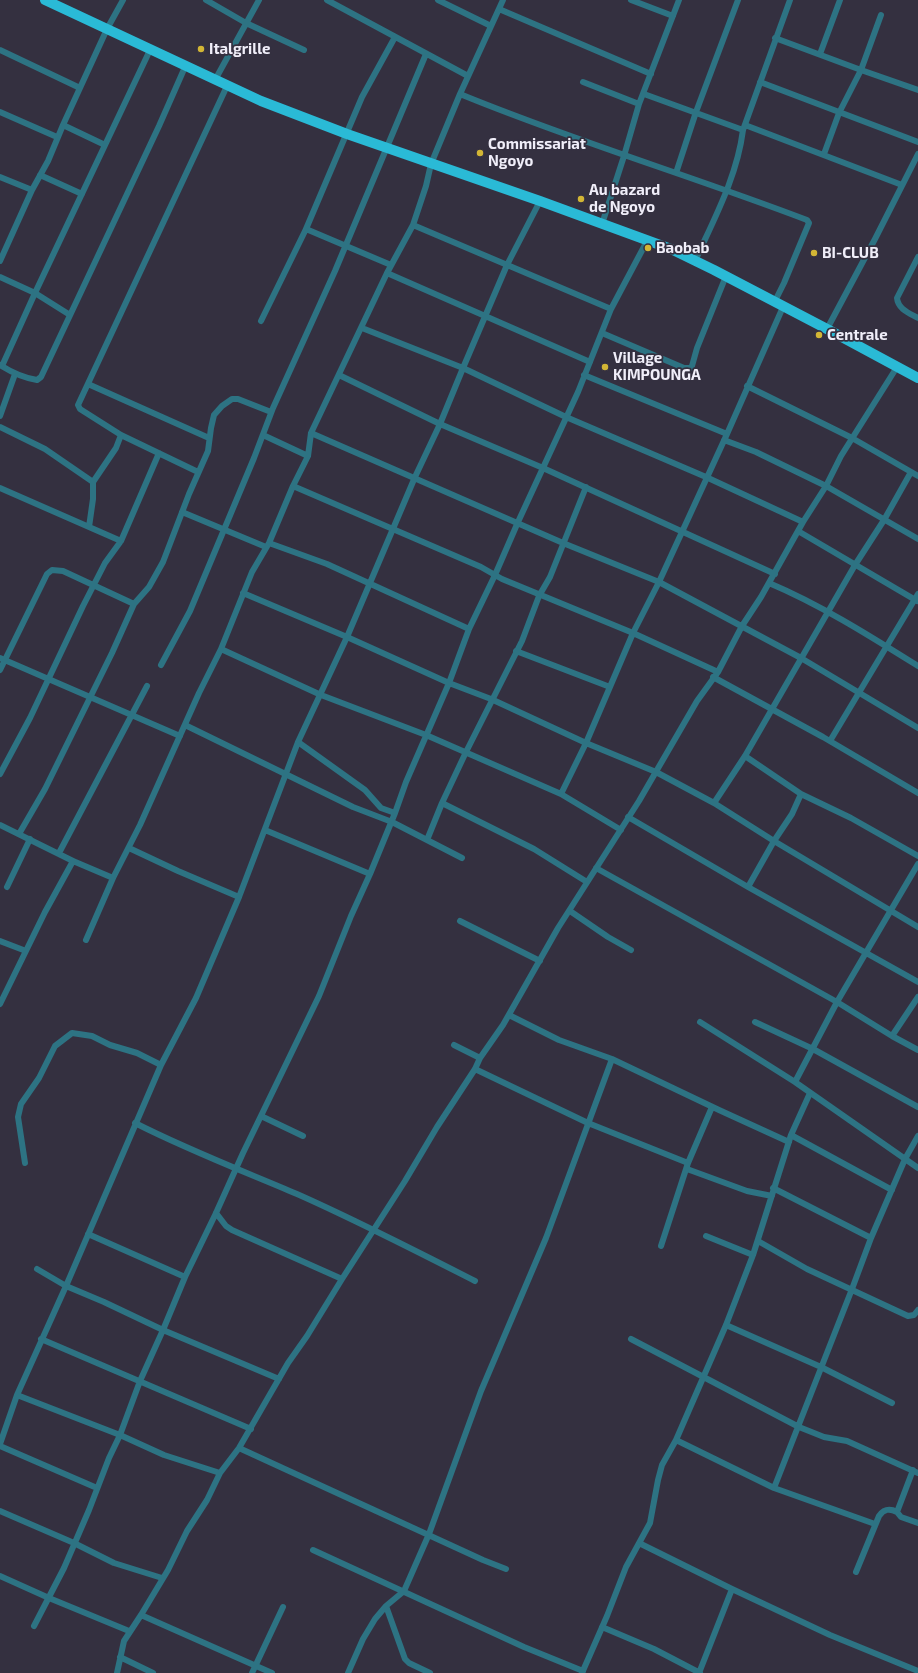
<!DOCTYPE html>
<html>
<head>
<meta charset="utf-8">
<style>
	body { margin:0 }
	canvas { display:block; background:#343040 }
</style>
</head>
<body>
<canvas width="918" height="1673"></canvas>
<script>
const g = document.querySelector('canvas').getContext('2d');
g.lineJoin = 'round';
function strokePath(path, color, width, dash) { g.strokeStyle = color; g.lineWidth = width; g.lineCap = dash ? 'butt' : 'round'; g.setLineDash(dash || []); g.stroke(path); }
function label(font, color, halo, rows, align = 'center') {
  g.font = font + ' "Exo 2",sans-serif'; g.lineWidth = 3.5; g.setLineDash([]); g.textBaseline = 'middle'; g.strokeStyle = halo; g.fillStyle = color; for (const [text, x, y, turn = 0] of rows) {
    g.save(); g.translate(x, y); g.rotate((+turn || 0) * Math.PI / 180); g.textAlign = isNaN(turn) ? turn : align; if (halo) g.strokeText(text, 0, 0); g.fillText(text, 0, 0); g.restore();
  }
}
strokePath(new Path2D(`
	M206,0L246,23L304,50
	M327,0L468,76
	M438,0L491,26
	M631,0L673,16
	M499,9L651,74
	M775,38L861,70L918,90
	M0,50L80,88
	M820,54L840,0
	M215,80L259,0
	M583,82L639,104
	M760,82L918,142
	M460,94C574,141 692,176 807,220L809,223L784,283L774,303
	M644,94L743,130
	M0,112L57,137
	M63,125L105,145
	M745,125L902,185
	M824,154L839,113L861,70L881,15
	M676,173L696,112L738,0
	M40,175L82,194
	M0,177L32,190
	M602,224L624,156L639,104L679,0
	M413,225L611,309
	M306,229L391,265
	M918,257L897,298C898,309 909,313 918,318
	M0,261L32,190L48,161L63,125L107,29L123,0
	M695,261C714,219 737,177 743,130L790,0
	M387,273L590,362
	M0,277L35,293L70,315
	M261,321L306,229L362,97L395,37
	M362,328L463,368L566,417L706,477L803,522
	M827,329L875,239L918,154
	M602,333L684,368H690L692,366L697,348L726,276
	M0,365C11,372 24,378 37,380L41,377L159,126L185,67
	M2,366L35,293L150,50
	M339,375L440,424L543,468L775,574
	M584,375L727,434
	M88,384L209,438
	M747,386L852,438L918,476
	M0,416L15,374
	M0,427L45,449L93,482
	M311,433L563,543L659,582L801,658L918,728
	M263,435L308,456
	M724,440L756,452L826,486L918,539
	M198,472L121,435L80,409L78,405L227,86
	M293,486L481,567L502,579L633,633L718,672
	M0,488L121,541
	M182,512L266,547
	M89,527L93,499V482L116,448L121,435
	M798,531L917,601
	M269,543L327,564L469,629
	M769,583C821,605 870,636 918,666
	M243,593L347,637L449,683L491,699L586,743L656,772L714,803L774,841L918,927
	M221,649L321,695L426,735L561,794L621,830
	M516,651L610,687
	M0,658L180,736
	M161,665L190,611L254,458L273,408L335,271L426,54
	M0,670L47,574L52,570L63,571L134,604
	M713,677L823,737L918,793
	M185,725L353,807L392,822L462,858
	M830,741L918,594
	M298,742L365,790L381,808L395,813
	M745,756L801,794L851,818L918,856
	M0,774L30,718L83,606L105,563L121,541L159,453
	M561,794L586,743L633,633L659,582L727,434L783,307
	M442,803L534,849L587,882
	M714,803L745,756L855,565L884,520L911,472
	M628,817L748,887L918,982
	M0,825L73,861L113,878
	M265,830L370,874
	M19,834L45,789L112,653L134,604L149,587L163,562L189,494L208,451L211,428L214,415L222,406L232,399H238L271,412
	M427,840L442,803L466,752L522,641L539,596L550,577L586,487
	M129,848L178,871L239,897
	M59,853L147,686
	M596,868L837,1002L892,1036L918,1050
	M7,887L30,839
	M748,887L774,841L792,814L801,794
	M570,911L608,937L631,950
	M460,921L540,961
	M86,940L113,878L140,825L199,693L221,649L252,572L269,543L293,486L308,456L311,433L387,273L413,225L426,186L431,164L460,94L503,0
	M0,941L26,951
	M0,1004L45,912L73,861
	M509,1015L559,1040L612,1059L719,1110L789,1142
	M700,1022L795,1082L918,1168
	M755,1022L813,1049L918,1107
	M892,1036L918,997
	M454,1045L480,1058
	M475,1069L588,1123L688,1163
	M795,1082L837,1002L918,864
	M261,1116L303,1136
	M135,1123C188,1150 243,1171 297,1194C358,1221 416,1251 475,1281
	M791,1135L892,1190
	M25,1163L18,1117L21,1104L39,1078L55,1046L72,1033L92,1036L110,1045L137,1053L161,1065
	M687,1169L747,1191L772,1196
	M773,1188L871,1238
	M216,1213L226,1226L232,1230L342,1279
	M88,1234L185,1277
	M706,1236L753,1255
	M758,1241L807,1269L908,1316L914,1315L918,1310
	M661,1246L688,1163L712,1107
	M37,1269L66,1286L104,1302L163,1330L279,1379
	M726,1325L821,1367L892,1403
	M41,1339L251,1429
	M631,1339L799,1427L824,1437L847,1441L918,1473
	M17,1395L120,1435L164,1455L220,1473
	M676,1440L774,1488L875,1524
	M0,1444L17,1395L66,1286L161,1065L196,998L239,897L298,742L347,637L415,477L440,424L463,368L507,265L540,201
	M0,1446L97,1488
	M239,1448L483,1560L506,1569
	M774,1488L852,1289L871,1238L905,1159L918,1136
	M0,1511L74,1543L114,1563L162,1578
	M897,1512L901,1517L918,1523
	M639,1543L732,1589L830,1635L918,1671
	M313,1550L524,1647L583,1671
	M856,1572L879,1516C884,1509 889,1508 897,1512L913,1470
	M0,1576L49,1598L129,1631
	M386,1606L405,1659L409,1663L430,1673
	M141,1615L272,1673
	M34,1626L64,1568L89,1510L109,1458L120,1435L140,1381L163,1330L185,1277L216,1213L243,1153L319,996L351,916L370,874L395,813L406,782L449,683L469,629L495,575L518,522L578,392L611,309L647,241
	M602,1627L654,1649L700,1673
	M120,1657L153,1673
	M117,1673L124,1641L141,1615L168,1570L187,1531L207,1500L220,1473L239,1448L288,1363L307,1336L342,1279L405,1181L437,1127L475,1069L480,1058L503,1025L558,928L639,801L697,701L718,672L742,626L761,597L803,522L826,486L841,456L897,367
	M252,1673L283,1607
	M348,1673L363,1639L375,1619L386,1606L404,1591L429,1534L481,1391L546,1238L612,1059
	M582,1673L607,1616L626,1567L650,1523L658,1480L662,1465L676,1440L726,1325L753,1255L791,1135L810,1093
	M699,1673L732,1589`), '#2d7383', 6);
strokePath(new Path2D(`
	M45,0L261,101L347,134L540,201L671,249L714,270L827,329L918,378`), '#2abad6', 10);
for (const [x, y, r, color] of [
	[201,49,4,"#d3b635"],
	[480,153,4,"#d3b635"],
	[581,199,4,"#d3b635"],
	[648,248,4,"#d3b635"],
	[814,253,4,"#d3b635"],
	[819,335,4,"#d3b635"],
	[605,367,4,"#d3b635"]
]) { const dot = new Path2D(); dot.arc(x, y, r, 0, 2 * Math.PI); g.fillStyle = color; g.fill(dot); strokePath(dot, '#343040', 1.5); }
label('bold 15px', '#f0eef9', '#343040', [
	["Italgrille",209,49],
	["Commissariat",488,144],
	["Ngoyo",488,161],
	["Au bazard",589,190],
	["de Ngoyo",589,207],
	["Baobab",656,248],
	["BI-CLUB",822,253],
	["Centrale",827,335],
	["Village",613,358],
	["KIMPOUNGA",613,375]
], 'left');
</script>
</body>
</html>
